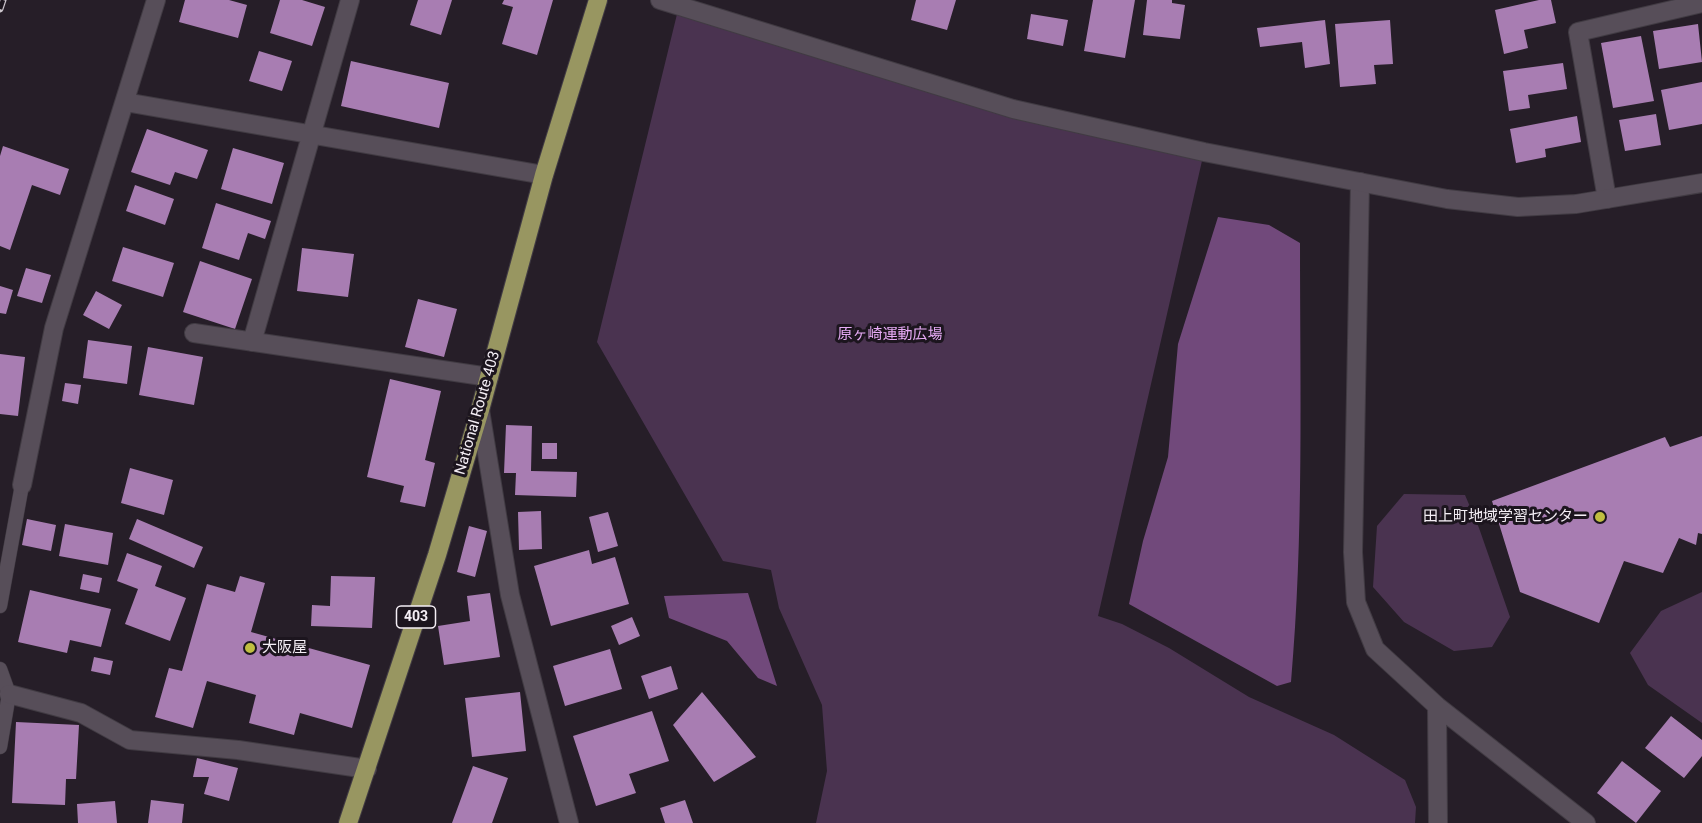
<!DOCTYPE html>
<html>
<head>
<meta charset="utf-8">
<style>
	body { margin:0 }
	canvas { display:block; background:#261e28 }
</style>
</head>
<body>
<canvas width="1702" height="823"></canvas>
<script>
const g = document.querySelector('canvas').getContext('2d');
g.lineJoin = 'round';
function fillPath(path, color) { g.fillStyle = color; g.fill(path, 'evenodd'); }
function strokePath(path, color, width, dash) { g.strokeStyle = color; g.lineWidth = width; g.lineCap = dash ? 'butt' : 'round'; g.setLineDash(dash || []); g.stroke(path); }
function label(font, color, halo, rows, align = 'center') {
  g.font = font + ' Roboto,"Noto Sans JP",sans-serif'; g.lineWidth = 6; g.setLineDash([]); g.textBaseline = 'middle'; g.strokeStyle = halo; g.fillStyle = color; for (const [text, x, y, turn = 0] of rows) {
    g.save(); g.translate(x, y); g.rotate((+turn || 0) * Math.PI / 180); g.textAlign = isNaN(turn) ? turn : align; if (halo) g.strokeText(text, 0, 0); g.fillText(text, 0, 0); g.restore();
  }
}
fillPath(new Path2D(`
	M679,6L1013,109L1204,152L1098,616L1122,624L1169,648L1249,697L1334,735L1405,780L1416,807L1415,823H816L827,771L822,705L779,608L771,570L723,561L597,342Z
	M1404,494L1465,495L1479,528L1510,617L1492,647L1454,651L1404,622L1373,587L1377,526Z
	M1702,592V723L1648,685L1630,653L1661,611Z`), '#4a3350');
fillPath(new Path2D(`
	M1218,217L1269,225L1300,243C1300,389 1304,536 1291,682L1277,686L1129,604L1143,541L1168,457L1178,344Z
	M748,593L777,686L758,678L727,641L669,618L664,596Z`), '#71497b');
fillPath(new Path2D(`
	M185,0H229L247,5L238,38L179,22Z
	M280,0H302L325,7L312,46L270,33Z
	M418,0H452L441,35L410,25Z
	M504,0H553L537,55L502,44L513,7L502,4Z
	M916,0H956L947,30L911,20Z
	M1093,0H1135L1125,58L1084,51Z
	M1147,0H1172V3L1185,5L1180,39L1143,35Z
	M1539,0H1551L1556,23L1524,30L1528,48L1504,54L1495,10Z
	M1031,14L1068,20L1063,46L1027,39Z
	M1325,20L1330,64L1305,68L1302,42L1260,47L1257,28Z
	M1390,20L1393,64L1374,65L1376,84L1340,87L1335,24Z
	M1698,24L1702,62L1659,69L1653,31Z
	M1641,36L1654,101L1613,108L1601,43Z
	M259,51L292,61L282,91L249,81Z
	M351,61L449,83L439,128L341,106Z
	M1563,63L1567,89L1528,95L1530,108L1509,111L1503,71Z
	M1702,82V124L1669,130L1661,90Z
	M1656,114L1661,145L1625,151L1619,120Z
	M1577,116L1581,142L1545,149L1546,157L1516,163L1510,129Z
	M147,129L208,150L197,179L175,172L170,185L131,172Z
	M3,146L69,169L60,195L32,185L10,250L0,246V156Z
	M233,148L284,163L272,204L221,189Z
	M135,185L174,199L165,225L126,211Z
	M216,203L271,221L265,239L248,233L239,260L202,248Z
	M123,247L174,263L163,297L112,281Z
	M302,248L354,254L348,297L297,291Z
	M200,261L252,279L235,329L183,312Z
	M26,268L51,275L42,303L17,296Z
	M0,286L13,290L6,314L0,313Z
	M96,291L122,305L109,329L83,315Z
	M418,299L457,309L444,357L405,347Z
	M88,340L132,346L127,384L83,378Z
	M148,347L203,357L194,405L139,395Z
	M0,354L25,357L18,416L0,414Z
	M390,379L441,391L425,460L435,463L425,507L400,502L404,486L367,477Z
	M65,383L81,385L78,404L62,401Z
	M506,425L532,426L531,471L577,472L576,497L515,495L516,473H504Z
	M1702,436V534L1698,533L1696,545L1679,538L1663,573L1624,561L1599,623L1520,592L1492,501L1665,437L1670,447Z
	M542,443H557V459H542Z
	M130,468L173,480L164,515L121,503Z
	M541,511L542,549L519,550L518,512Z
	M608,512L618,546L598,552L589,517Z
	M27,519L56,525L51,551L22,545Z
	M137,519L203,547L194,568L129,539Z
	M65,524L113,533L108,565L59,556Z
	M469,526L487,531L475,577L457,572Z
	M589,550L592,564L615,557L629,604L551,626L534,566Z
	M127,553L162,566L155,586L186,598L170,641L125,624L138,589L117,581Z
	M83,574L102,578L99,593L80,589Z
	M240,576L265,583L251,632L370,665L352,728L300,713L294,735L249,723L256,695L207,681L193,728L155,717L169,668L182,671L207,584L235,592Z
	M331,576L375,577L372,628L311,626L312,605L330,606Z
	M30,590L111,609L101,647L70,640L67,653L18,642Z
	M490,593L500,657L444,665L438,626L470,621L467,596Z
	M632,617L640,636L619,645L611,626Z
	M610,649L622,689L565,706L553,666Z
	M94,657L113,661L110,675L91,671Z
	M671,666L678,689L649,699L641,676Z
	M520,692L526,751L472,757L465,698Z
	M702,692L756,757L714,782L673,725Z
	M652,711L669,761L629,774L636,793L596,806L573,736Z
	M1671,716L1702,740V756L1684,778L1645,748Z
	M16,722L79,725L76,779H66L65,805L12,803Z
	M197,758L238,768L229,801L204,794L209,777H193Z
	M1622,761L1661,791L1636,823L1597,793Z
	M473,766L508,778L492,823H452Z
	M151,800L184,804L182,823H148Z
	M685,800L693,823H665L660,808Z
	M115,801L117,823H78L77,804Z`), '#a87db2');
const service = new Path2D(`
	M0,606L22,485
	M0,669L9,694L0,747`);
const minor = new Path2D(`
	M125,102L544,175
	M1360,182L1353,552L1356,602L1375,649L1437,706L1586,823
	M1607,199L1578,32L1702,3
	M194,333L489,377
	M252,342L350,0
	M480,410L510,595L569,823
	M22,485L54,328L156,0
	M9,694L81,713L130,740L238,750L367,769
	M1437,706L1438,823`);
const tertiary = new Path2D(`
	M660,0L1013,109L1204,152L1447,199L1518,207L1576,204L1702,183`);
const trunk = new Path2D(`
	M348,823L437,555L480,410L544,175L598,0`);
strokePath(service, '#413b43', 15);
strokePath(minor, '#413b43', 20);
strokePath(tertiary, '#413b43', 20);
strokePath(trunk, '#413b43', 20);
strokePath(service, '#574e59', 14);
strokePath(minor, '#574e59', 18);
strokePath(tertiary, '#574e59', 18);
strokePath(trunk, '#989661', 18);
const rail = new Path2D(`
	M0,9L3,0`);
strokePath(rail, '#cdc6ce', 7);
strokePath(rail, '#1c151e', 4.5, [14]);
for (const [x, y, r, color] of [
	[1600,517,6,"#c0be41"],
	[250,648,6,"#c0be41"]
]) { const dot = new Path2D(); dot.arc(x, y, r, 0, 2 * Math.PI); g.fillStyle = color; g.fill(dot); strokePath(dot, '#1c151e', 2); }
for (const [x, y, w] of [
	[416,617,39]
]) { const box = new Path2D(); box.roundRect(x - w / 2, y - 11, w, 22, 4.5); g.fillStyle = '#1c151e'; g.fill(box); strokePath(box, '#f4eef5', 1.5); }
label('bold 14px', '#f4eef5', null, [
	["403",416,617]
]);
label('15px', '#e7abf6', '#1c151e', [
	["原ヶ崎運動広場",890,335]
]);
label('15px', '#f4eef5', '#1c151e', [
	["National Route 403",478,413,-74]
]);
label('15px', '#f4eef5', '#1c151e', [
	["田上町地域学習センター",1588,517],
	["大阪屋",262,648,"left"]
], 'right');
</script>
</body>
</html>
